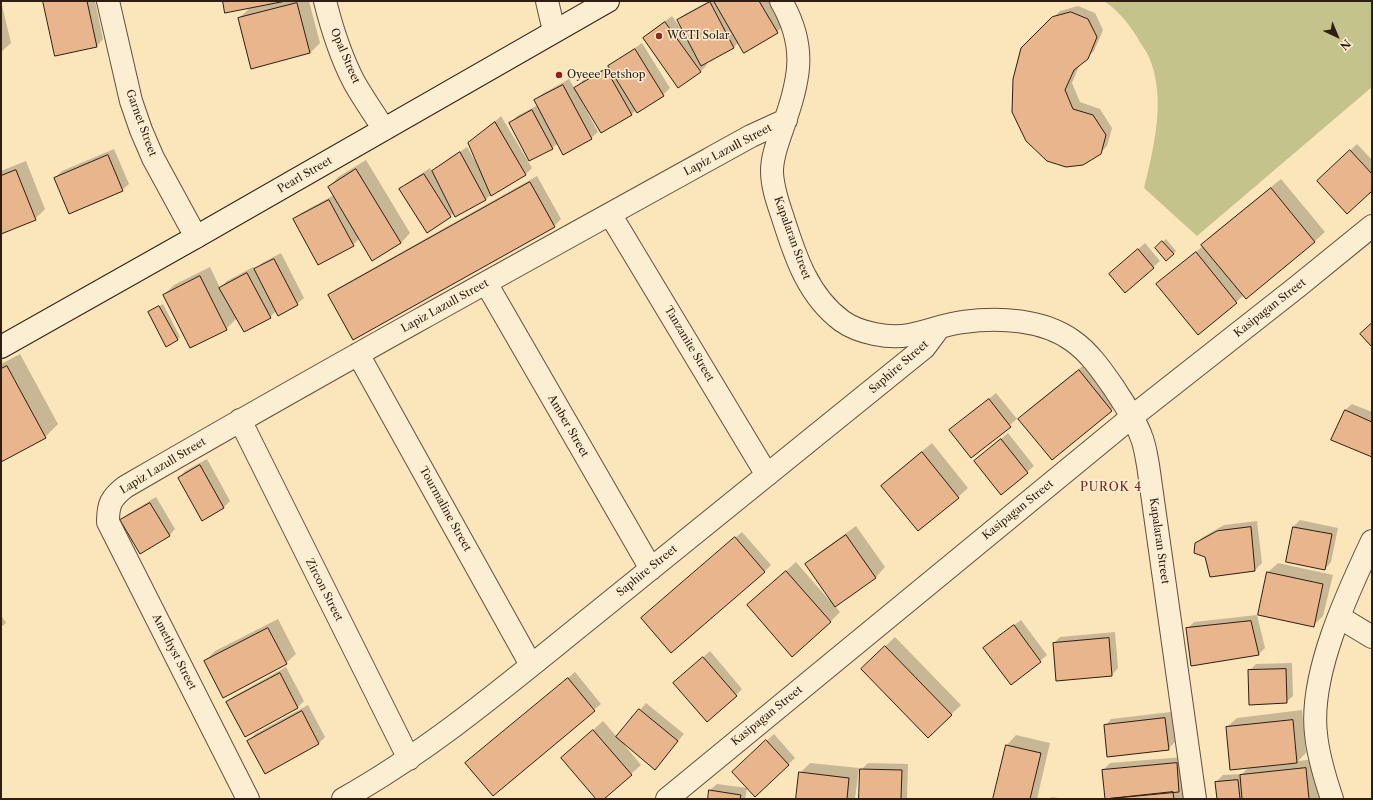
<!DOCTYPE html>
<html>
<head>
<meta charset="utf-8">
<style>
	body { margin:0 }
	#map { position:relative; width:1373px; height:800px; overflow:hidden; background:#fbe5bb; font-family:"Libre Caslon Text",serif }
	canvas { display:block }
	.frame { position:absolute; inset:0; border:2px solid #301d11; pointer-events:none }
	.north { position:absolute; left:1317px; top:16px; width:40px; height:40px; -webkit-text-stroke:3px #fceed3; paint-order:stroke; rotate:136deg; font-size:11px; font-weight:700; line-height:16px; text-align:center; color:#301d11 }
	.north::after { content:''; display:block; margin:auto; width:14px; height:18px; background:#301d11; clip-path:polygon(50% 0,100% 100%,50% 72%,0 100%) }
</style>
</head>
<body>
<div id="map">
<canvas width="1373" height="800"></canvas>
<div class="frame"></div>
<div class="north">N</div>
</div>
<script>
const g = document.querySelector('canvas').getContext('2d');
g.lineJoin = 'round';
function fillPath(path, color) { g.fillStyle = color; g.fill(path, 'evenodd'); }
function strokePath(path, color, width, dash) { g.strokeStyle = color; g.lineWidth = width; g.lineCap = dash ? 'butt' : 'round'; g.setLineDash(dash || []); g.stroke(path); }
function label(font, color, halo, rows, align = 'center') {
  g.font = font + ' "Libre Caslon Text",serif'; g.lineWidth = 3; g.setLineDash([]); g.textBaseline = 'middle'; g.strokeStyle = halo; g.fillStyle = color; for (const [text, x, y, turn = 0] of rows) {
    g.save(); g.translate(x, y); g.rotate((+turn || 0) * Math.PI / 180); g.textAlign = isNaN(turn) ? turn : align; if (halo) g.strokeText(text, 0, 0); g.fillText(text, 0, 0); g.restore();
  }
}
fillPath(new Path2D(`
	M1104,1H1372V87L1197,236L1144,188C1154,147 1167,96 1148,55C1145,49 1140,43 1137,37C1128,23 1118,10 1104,1Z`), '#c4c38c');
fillPath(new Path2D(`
	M1,1L11,43L1,52Z
	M44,1H95L103,39L97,46Z
	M224,1H309L320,43L310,53L239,18L251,7Z
	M709,1H774L787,22L777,32L739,42L734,47L705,62L707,65L700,72L644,38L650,32L672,16L682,30L683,29L678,20L685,14Z
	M1078,6L1095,13L1103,30L1094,51L1080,64L1072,83L1080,102L1100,109L1112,128L1107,146L1100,153L1022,49L1060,11Z
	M642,43L670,88L663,95L637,111L636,110L632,114L583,101L582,102L598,132L591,138L558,143L552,148L511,123L517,116L538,105L535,100L542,94L569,79L575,89L582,81L612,64Z
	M501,116L532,168L526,174L492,194L486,199L456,216L454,213L427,231L401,190L407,183L430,168L433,172L440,165L467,147L478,166H479L469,144Z
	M1357,144L1372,160V190L1324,175Z
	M114,149L129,184L122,190L55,178L62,171Z
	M366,160L410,233L401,243L360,238L353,245L295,219L301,213L334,195L329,187L338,177Z
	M26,161L45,209L35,219L1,233V171Z
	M537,176L561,219L554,226L330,296L336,289Z
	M1281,179L1325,232L1315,241L1246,298L1244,295L1199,334L1158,284L1168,274L1203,246L1212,235Z
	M1166,239L1176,251L1167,260L1156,248Z
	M1145,243L1160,261L1125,292L1117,268Z
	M281,253L304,298L297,304L276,311L270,317L237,318L226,329L191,347L164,295L174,285L210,267L220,288L227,281L253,267L255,270L262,263Z
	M163,304L180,337L177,340L149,312Z
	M20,354L58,424L45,437L1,461V364Z
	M1089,361L1121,400L1111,410L1052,458L1020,419L1029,409Z
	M996,393L1017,419L971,457L950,430Z
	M1352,404L1372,412V456L1345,410Z
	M1008,433L1034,466L1027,472L975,461Z
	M932,443L968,488L958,497L882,486L892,476Z
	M207,459L230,501L224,507L202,520L179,478L185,471Z
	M156,497L175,529L169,536L121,520L128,514Z
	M1300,520L1338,528L1331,562L1325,569L1287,561L1293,527Z
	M1257,521L1262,563L1255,570L1211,576L1206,556L1196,543L1203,537L1224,525Z
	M856,526L885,567L876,577L835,606L840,612L830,622L758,596L796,562L829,600L830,599L806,564L816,555Z
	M742,532L771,565L764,572L642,618Z
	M1278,563L1333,575L1323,616L1313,626L1268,572Z
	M1,615L6,623L1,627Z
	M1257,615L1265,648L1259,654L1187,629L1194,622Z
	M278,619L296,654L286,663L205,661L215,651Z
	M1021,620L1047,655L1040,661L985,648L991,642Z
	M1115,632L1118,668L1112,675L1054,643L1060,637Z
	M895,637L961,705L928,737L862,669Z
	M710,651L742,689L736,695L681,677Z
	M1292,663L1293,696L1286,702L1249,671L1256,664Z
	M286,667L304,701L298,707L245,736L227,702L234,696Z
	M575,672L601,704L493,794L473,757Z
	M646,703L684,734L655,768L622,741V742L641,765L603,799H597L562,758L603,721L617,737Z
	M308,705L325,737L319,743L266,772L249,741L255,734Z
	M1302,710L1306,753L1298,761L1316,759L1320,799H1218L1216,782L1223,775L1242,774L1249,767L1227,727L1237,718Z
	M1171,712L1175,742L1168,749L1105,726L1111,719Z
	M774,734L795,758L755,795L740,765Z
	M1016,735L1050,743L1037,799H994L1007,745Z
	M1183,757L1185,799H1106L1103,770L1110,763Z
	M810,763L859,768L855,799H797L800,773Z
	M868,763L908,764L907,799H860L861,770Z
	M717,784L747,788L745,799H709L710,790Z
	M1051,797L1068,799H1050Z`), '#0003');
const building = new Path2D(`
	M43,1H87L97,47L55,56Z
	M223,1H286L225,13Z
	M714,1H759L778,33L744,53Z
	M710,2L734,48L701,66L677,20Z
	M297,3L310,53L251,69L238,18Z
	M1071,12L1088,19L1097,37L1088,59L1074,70L1065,90L1073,109L1093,115L1106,135L1101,154L1083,165L1066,167L1047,161L1026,141L1012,112L1013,79L1021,48L1052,17Z
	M665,22L701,72L678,88L643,38Z
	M635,49L664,96L637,113L608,66Z
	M606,69L632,115L601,133L574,88Z
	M563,85L592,139L563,155L534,100Z
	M532,110L553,149L529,161L509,123Z
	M495,122L526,175L491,196L468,143Z
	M1350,150L1372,174V191L1347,214L1317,181Z
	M460,152L486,200L455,217L432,171Z
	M108,155L123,191L69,214L54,178Z
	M356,169L401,243L372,261L328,187Z
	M16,170L36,220L1,234V176Z
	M424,174L451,217L427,233L399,189Z
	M530,182L555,227L353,340L328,295Z
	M1271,188L1315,242L1246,299L1201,245Z
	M329,200L354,246L318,265L293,219Z
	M1162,241L1174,254L1166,261L1155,248Z
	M1138,249L1154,268L1125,293L1109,274Z
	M1196,252L1237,303L1198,335L1156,284Z
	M274,259L298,305L278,316L254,269Z
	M247,273L271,318L244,332L219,288Z
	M200,276L227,330L190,348L163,295Z
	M159,306L178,340L166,347L148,312Z
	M1372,323V347L1360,334Z
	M7,366L46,438L1,462V369Z
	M1079,370L1112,411L1052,460L1018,419Z
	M989,399L1011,427L971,458L949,430Z
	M1345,410L1372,422V457L1331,440Z
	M1001,439L1028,473L1001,495L974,461Z
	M922,452L959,498L918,531L881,486Z
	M200,465L224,508L202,521L178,478Z
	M150,503L170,536L140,554L120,520Z
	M1251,527L1255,571L1210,577L1205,557L1194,553L1195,543L1217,531Z
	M1293,527L1332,534L1325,570L1286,562Z
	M846,535L876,578L835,607L805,564Z
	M735,537L765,572L671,653L641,618Z
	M786,571L831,622L792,657L747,605Z
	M1267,572L1323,584L1314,627L1258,615Z
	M1251,621L1259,655L1191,666L1186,628Z
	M1014,625L1041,662L1011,685L983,648Z
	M268,628L287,664L223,698L204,661Z
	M1109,638L1112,676L1056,681L1053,643Z
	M885,646L952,715L928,738L861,669Z
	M703,657L737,696L707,722L673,683Z
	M1286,669L1287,703L1249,705L1248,670Z
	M280,673L298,708L245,737L226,702Z
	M568,678L595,711L493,796L465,763Z
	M639,709L678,741L655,770L616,737Z
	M302,711L319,744L265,774L247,741Z
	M1165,718L1169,750L1107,757L1104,725Z
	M1293,720L1297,763L1230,770L1226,727Z
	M593,730L632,775L604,799H596L561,758Z
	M766,740L789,765L755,797L732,772Z
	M1006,745L1041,753L1030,799H993Z
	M1177,763L1179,792L1105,799L1102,770Z
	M1306,768L1309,799H1242L1240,775Z
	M860,769L902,770L901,799H859Z
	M799,772L849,778L847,799H796Z
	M1238,780L1240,799H1217L1215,782Z
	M709,790L741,795L740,799H708Z
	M1173,792L1174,799H1105Z`);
fillPath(building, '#e8b58c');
strokePath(building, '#301d11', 1);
const street = new Path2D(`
	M108,1L131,101L141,130L153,158L196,237
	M325,1C332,29 341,57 354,82C363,98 374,114 384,129
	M547,1L554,31
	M781,1C806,44 801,76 785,121C780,137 772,154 772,171C772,187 778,203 783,218C795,256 808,296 842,321C859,333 889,339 909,335C927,332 945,324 963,322C998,317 1043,319 1073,341C1090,353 1102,371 1114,388C1124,404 1135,419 1141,436C1145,445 1146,455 1148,465L1195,799
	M610,214L767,475
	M486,283L651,569
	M358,354L531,665
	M240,420L409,759
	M1339,617L1372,637
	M248,799L108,522C108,504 111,498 125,487C332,367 541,252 751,136L786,120
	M343,799C434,748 514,679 595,614C701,528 808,442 914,356L924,348L939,328
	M667,799L1133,416L1297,287L1372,226
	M1332,799C1325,778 1318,756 1316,734C1309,675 1347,594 1372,541`);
const secondary = new Path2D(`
	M1,347L196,237L608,1`);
strokePath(street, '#634f3c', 24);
strokePath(secondary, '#301d11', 24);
strokePath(street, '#fceed3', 22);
strokePath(secondary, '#fceed3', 22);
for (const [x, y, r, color] of [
	[659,36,4,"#8f2418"],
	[559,75,4,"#8f2418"]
]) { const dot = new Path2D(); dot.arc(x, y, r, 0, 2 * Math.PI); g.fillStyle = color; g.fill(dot); strokePath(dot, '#fceed3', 1.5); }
label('11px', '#301d11', '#fceed3', [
	["WCTI Solar",667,36],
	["Oyeee Petshop",567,75]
], 'left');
label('11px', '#301d11', '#fceed3', [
	["Opal Street",345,56,67],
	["Garnet Street",141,123,70],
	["Lapiz Lazull Street",728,150,-28],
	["Pearl Street",305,175,-30],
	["Kapalaran Street",792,238,70],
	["Lapiz Lazull Street",445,306,-29],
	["Kasipagan Street",1270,308,-38],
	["Tanzanite Street",689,344,59],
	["Saphire Street",899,367,-41],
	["Amber Street",568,426,60],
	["Lapiz Lazull Street",163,466,-31],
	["Tourmaline Street",445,509,61],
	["Kasipagan Street",1018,510,-39],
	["Kapalaran Street",1159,541,82],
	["Saphire Street",647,571,-39],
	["Zircon Street",324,590,63],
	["Amethyst Street",174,652,63],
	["Kasipagan Street",767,716,-39]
]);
g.letterSpacing = '1px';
label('12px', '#7a1f14', '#fceed3', [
	["PUROK 4",1111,488]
]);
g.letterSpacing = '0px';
</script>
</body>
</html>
